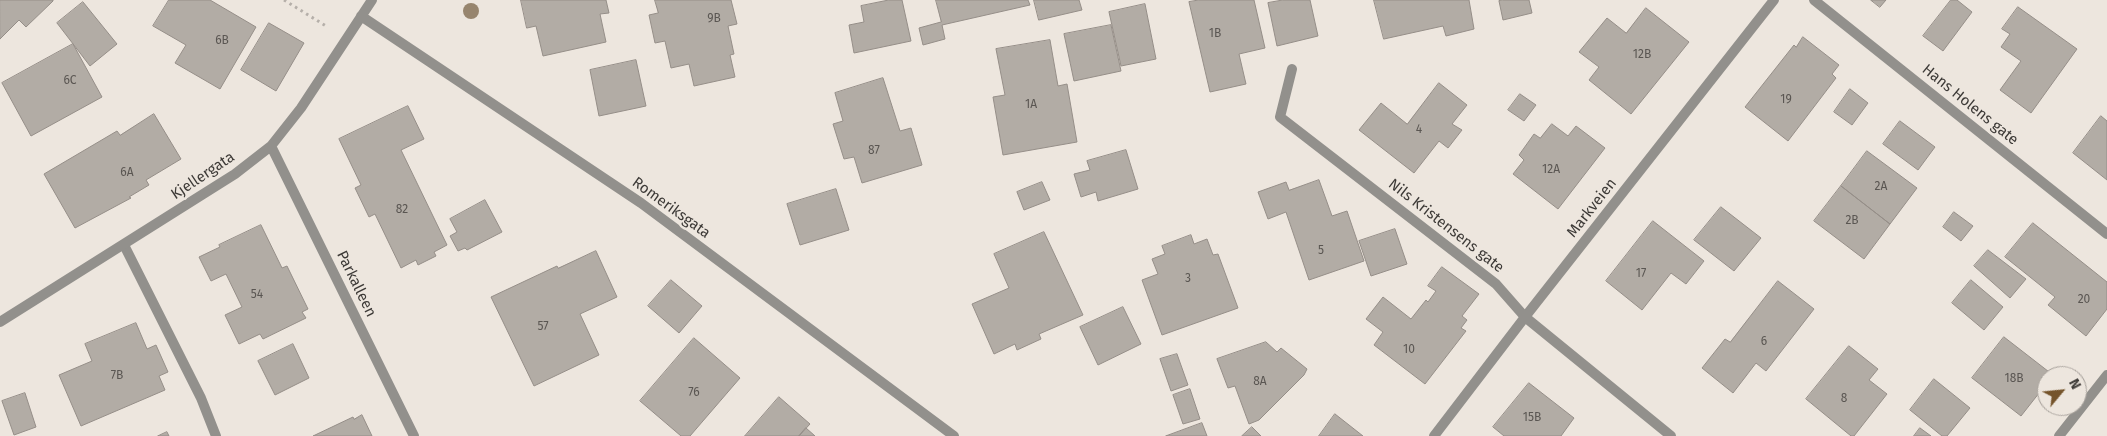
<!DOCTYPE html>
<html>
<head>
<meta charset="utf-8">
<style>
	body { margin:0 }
	#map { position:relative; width:2107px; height:436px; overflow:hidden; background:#ede6de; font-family:"Fira Sans",sans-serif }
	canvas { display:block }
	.north { position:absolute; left:2037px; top:366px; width:50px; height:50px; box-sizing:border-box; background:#ede6de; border:1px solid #a7a19b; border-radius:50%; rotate:62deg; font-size:14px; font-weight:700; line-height:20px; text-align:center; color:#3d3a37 }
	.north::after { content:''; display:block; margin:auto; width:18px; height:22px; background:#75542b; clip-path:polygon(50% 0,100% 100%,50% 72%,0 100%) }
</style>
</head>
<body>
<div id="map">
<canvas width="2107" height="436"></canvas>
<div class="north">N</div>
</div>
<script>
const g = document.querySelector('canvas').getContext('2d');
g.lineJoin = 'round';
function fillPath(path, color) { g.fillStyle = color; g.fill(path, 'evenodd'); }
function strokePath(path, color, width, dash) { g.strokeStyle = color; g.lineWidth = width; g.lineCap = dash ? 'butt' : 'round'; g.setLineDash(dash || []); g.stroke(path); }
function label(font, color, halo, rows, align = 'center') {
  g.font = font + ' "Fira Sans",sans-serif'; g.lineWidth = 5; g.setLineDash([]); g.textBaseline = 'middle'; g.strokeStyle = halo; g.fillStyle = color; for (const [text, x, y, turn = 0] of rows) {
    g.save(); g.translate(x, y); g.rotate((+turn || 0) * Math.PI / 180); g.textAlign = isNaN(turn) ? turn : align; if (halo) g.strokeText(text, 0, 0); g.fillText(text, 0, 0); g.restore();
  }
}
const building = new Path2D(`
	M0,0H53V1L26,27L19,20L0,39Z
	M169,0H210L256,27L220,89L175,63L186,45L153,26Z
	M521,0H606L609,13L600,14L606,42L543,56L536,26L527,28Z
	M655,0H731L737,24L728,26L734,54L730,55L735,77L694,86L689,64L671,68L665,41L655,43L649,15L658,13Z
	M889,0H902L911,41L854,53L849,25L864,22L861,6Z
	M936,0H1028L1030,5L942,25L945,39L923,45L919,28L941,22Z
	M1034,0H1079L1082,10L1039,20Z
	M1199,0H1254L1265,48L1239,54L1246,84L1210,92L1189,2Z
	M1283,0H1310L1318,36L1277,46L1268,3Z
	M1374,0H1469L1474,29L1446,36L1443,26L1384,39Z
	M1503,0H1529L1532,13L1503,20L1499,1Z
	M1871,0H1886L1880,7Z
	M1951,0H1957L1972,12L1943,51L1923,36Z
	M83,2L117,44L90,66L57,23Z
	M1145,4L1156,59L1121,66L1109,12Z
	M2018,7L2077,49L2031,113L2000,90L2021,61L2001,47L2010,34L2002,29Z
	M1646,8L1689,42L1631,114L1589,80L1599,67L1579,52L1607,18L1626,33Z
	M269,23L304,43L276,91L241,70Z
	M1111,25L1121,71L1074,81L1064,34Z
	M1803,37L1839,65L1832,74L1836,78L1788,141L1745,107L1794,45L1796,47Z
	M1050,40L1058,86L1067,84L1077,142L1003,155L993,97L1005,95L996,49Z
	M73,44L102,97L31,136L2,83Z
	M636,60L646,106L599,116L590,70Z
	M883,78L900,131L911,128L922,165L862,183L854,157L844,159L833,124L843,121L835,93Z
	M1439,83L1467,105L1452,124L1462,130L1448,148L1439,141L1414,173L1359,130L1381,103L1407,124Z
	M1850,89L1868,103L1852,125L1834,112Z
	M1520,94L1536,105L1524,121L1508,110Z
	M408,106L424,139L401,150L447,245L434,252L436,256L418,265L416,260L401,268L375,214L369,217L355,188L361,185L339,139Z
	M154,114L181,159L146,180L149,185L129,197L131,198L75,228L44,174L117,131L120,135Z
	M2101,116L2107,121V180L2073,153Z
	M1900,121L1935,147L1918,170L1883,144Z
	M1552,124L1568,136L1576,126L1605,148L1558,209L1513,174L1524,160L1519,155L1534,134L1540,138Z
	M1126,150L1138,189L1098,201L1096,192L1081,197L1074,174L1090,170L1087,161Z
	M1867,151L1917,188L1890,224L1841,186Z
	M1319,180L1332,216L1347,211L1364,261L1309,280L1286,212L1268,219L1258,192L1286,182L1289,190Z
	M1042,182L1050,200L1024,210L1017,192Z
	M1841,186L1890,224L1864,259L1814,221Z
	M836,189L849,230L800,245L787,204Z
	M485,200L502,232L467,250L465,248L458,251L450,236L457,232L450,219Z
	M1721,207L1761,238L1734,271L1694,240Z
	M1954,212L1973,226L1961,241L1943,227Z
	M1653,221L1704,261L1686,284L1671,273L1642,310L1606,281Z
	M2033,223L2107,282V309L2086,336L2048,305L2055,297L2005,257Z
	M261,225L282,268L287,266L308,309L302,312L306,318L263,339L260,334L239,344L225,315L242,307L226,274L211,281L199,257L220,247L219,245Z
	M1395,229L1407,264L1371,276L1359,241Z
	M1044,232L1083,315L1039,334L1041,339L1017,350L1015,344L994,354L972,304L1009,288L994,254Z
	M1191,235L1194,244L1207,239L1213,255L1218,254L1238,308L1162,335L1142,280L1158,274L1152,259L1165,254L1162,246Z
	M1988,250L2026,279L2010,298L1974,266Z
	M596,251L617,297L580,314L599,355L534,386L491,297L557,266L558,268Z
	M1442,267L1479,294L1462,316L1467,320L1461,328L1466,331L1425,384L1374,345L1383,332L1366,319L1383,297L1411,319L1426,300L1428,302L1436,291L1428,286Z
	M671,280L702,306L679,333L648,306Z
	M1971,280L2003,307L1984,330L1952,303Z
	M1778,281L1814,309L1766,371L1756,363L1733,393L1702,368L1725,339L1730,342Z
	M1123,307L1141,344L1098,365L1080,327Z
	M136,323L147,349L156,345L168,372L159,376L165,390L81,426L59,375L92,361L85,344Z
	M2004,337L2053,375L2047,376V383L2021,416L1972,378Z
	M694,338L740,378L690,436H681L640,401Z
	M1266,342L1277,352L1281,348L1307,369L1304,375L1259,420L1249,424L1235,386L1228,388L1217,359Z
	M293,344L309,378L275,395L258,361Z
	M1849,346L1878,369L1869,380L1887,394L1854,436H1851L1806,399Z
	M1177,354L1188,385L1171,391L1160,359Z
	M1934,379L1970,408L1947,436H1942L1910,410Z
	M1529,383L1574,418L1561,436H1504L1493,427Z
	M1190,389L1200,419L1183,424L1173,395Z
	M25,393L36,427L14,435L2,401Z
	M779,397L810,424L799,436H745Z
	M1335,414L1363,436H1319Z
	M362,415L372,436H313L353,417L354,419Z
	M1202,423L1207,436H1166Z
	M1252,427L1261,436H1242Z
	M806,428L815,436H799Z
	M1920,428L1931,436H1914Z
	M167,432L169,436H158Z`);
fillPath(building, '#b2aca5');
strokePath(building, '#958e88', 1);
strokePath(new Path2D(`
	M284,0L326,26`), '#b5afa9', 3, [2.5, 4]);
strokePath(new Path2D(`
	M124,245L201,398L216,436`), '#92908c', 10);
strokePath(new Path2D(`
	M1814,0L2107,234
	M361,16L641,203L954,436
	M1292,69L1280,117L1496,284L1525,317L1671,436
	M271,146L414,436
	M0,322L235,174L271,146L301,108L372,0
	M1434,436L1525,317L1774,0
	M2059,436L2107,375`), '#92908c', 10);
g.fillStyle = '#97856e';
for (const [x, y] of [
	[471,11]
]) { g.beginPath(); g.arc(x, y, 8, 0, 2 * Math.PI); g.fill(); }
label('12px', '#5a5652', null, [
	["9B",714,19],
	["1B",1215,34],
	["6B",222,41],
	["12B",1642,55],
	["6C",70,81],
	["19",1786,100],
	["1A",1031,105],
	["4",1419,130],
	["87",874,151],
	["12A",1551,170],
	["6A",127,173],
	["2A",1881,187],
	["82",402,210],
	["2B",1852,221],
	["5",1321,251],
	["17",1641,274],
	["3",1188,279],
	["54",257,295],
	["20",2084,300],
	["57",543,327],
	["6",1764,342],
	["10",1409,350],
	["7B",117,376],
	["18B",2014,379],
	["8A",1260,382],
	["76",694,393],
	["8",1844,399],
	["15B",1532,418]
]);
label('15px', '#3d3a37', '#ede6de', [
	["Hans Holens gate",1970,105,39],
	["Kjellergata",203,176,-34],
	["Romeriksgata",671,208,36],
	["Markveien",1592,208,-52],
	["Nils Kristensens gate",1446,226,38],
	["Parkalleen",356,284,64]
]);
</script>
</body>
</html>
